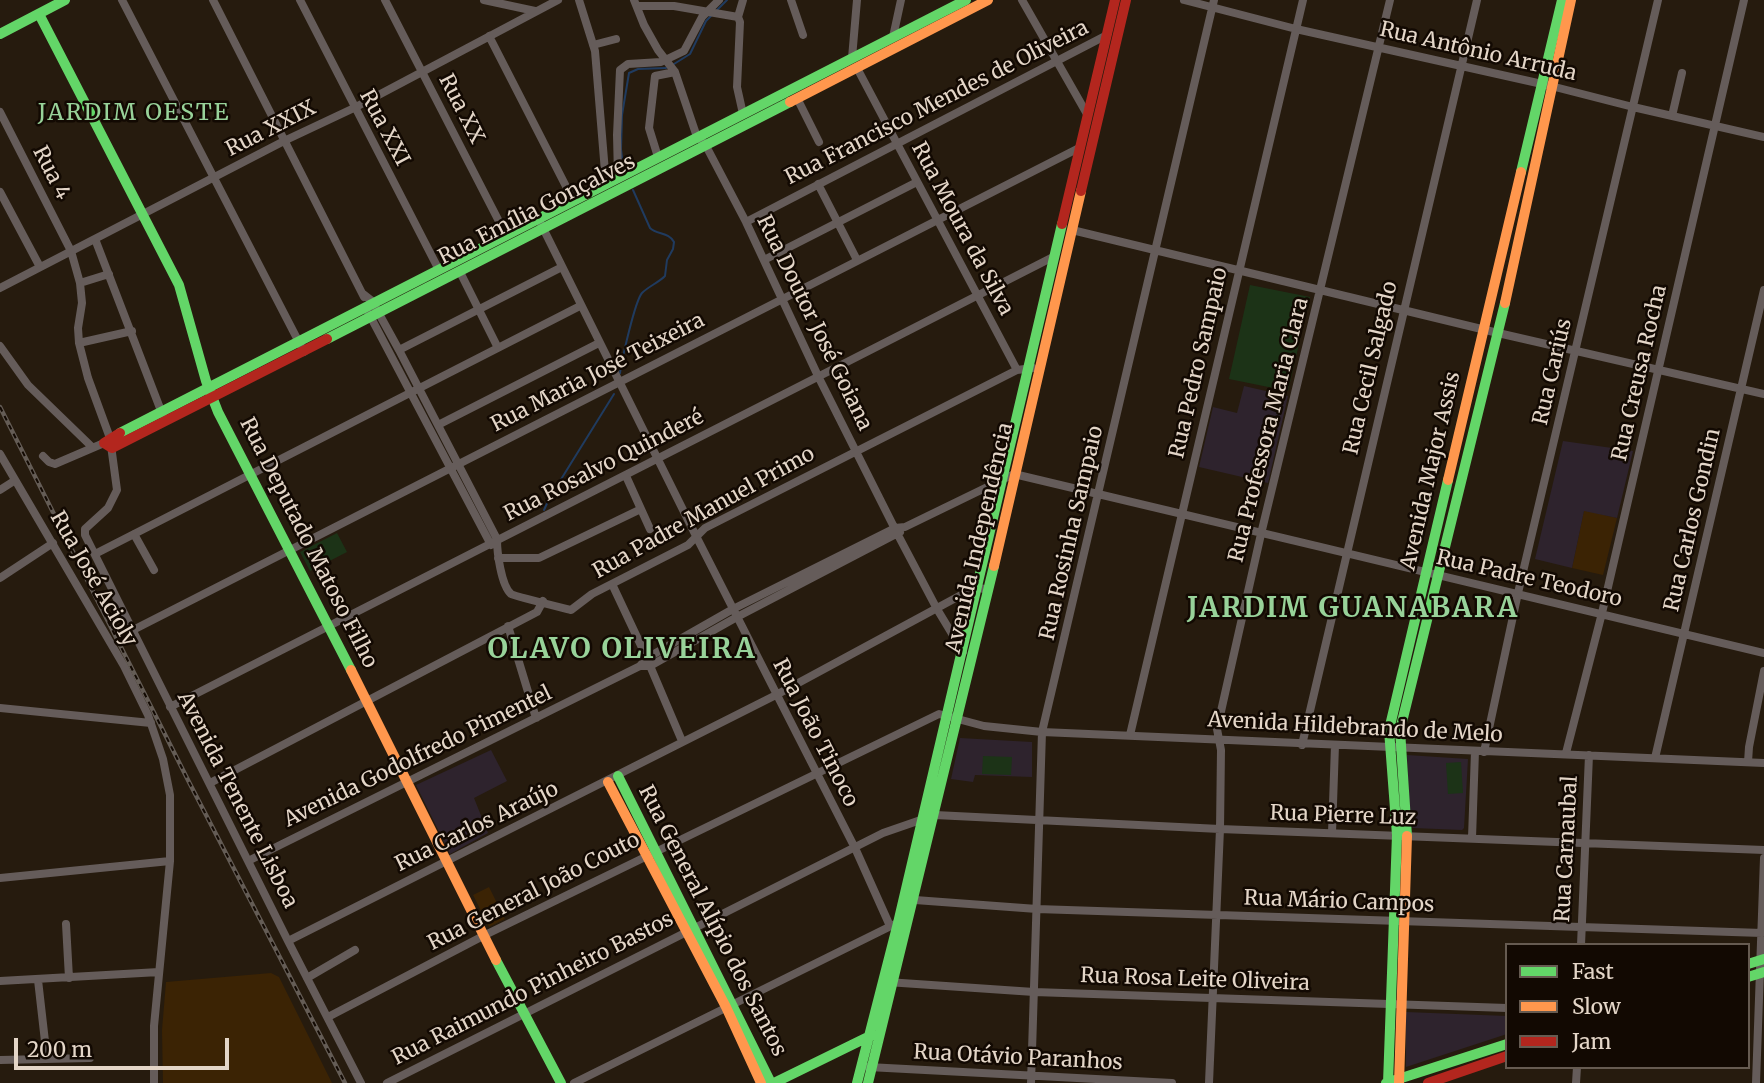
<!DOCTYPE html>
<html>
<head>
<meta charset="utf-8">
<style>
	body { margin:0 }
	#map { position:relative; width:1764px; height:1083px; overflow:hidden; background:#261b0e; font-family:Merriweather,serif }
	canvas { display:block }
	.legend { position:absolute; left:1505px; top:943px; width:245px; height:126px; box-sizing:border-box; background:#120902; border:2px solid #665b51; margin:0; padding:9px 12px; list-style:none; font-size:21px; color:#e4d6c8 }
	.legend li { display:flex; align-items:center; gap:14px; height:35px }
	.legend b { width:35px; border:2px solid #665b51 }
	.scale { position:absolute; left:14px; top:1038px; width:215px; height:32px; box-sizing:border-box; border:4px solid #e4d6c8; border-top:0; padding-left:9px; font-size:21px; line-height:24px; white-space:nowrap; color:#e4d6c8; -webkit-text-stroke:5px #120902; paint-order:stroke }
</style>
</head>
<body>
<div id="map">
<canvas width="1764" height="1083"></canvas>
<ul class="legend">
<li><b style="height:9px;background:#63d668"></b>Fast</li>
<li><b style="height:9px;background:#ff974d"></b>Slow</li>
<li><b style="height:9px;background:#b3261e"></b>Jam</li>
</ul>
<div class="scale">200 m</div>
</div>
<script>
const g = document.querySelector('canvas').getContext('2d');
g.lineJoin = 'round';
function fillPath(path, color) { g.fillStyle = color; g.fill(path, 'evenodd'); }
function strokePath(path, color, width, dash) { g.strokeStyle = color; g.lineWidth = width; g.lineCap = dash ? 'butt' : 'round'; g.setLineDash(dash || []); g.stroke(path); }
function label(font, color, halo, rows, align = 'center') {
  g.font = font + ' Merriweather,serif'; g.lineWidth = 5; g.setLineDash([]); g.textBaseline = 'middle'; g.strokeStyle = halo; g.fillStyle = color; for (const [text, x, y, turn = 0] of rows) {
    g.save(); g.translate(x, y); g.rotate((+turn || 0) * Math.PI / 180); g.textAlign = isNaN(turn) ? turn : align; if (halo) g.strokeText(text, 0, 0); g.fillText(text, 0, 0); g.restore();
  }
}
fillPath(new Path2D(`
	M1584,510L1617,518L1603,575L1572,568Z
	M489,887L505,919L489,927L473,895Z
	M271,973L279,977L332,1083H163L162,1030L166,982Z`), '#3b2304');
fillPath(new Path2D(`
	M1244,386L1288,396L1268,483L1199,467L1213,407L1237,413Z
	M1563,441L1633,451L1617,518L1584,511L1572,568L1535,559Z
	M960,738L1032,742V777L975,775L973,782L951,779Z
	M491,750L507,781L474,798L488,833L450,854L416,785Z
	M1407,755L1468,759L1464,828L1462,830L1413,828L1410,825Z
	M1406,1012L1507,1016V1034L1406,1067Z`), '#2e232d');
fillPath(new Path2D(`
	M1250,285L1310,297L1288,391L1229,379Z
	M337,533L347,552L310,571L300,552Z
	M983,756L1012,757L1011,775L982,774Z
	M1461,762L1463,793L1448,794L1446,763Z`), '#1c3317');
strokePath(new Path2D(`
	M716,11L727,0
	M674,64L690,54L706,21L712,15
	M623,166L621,149L622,115L629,73L638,69L666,68
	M620,373C622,359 635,301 642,293C649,286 658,283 665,276L667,260L673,249L674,242C669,232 657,235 650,228L633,190
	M544,510L550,497L614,394`), '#203b5f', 2);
strokePath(new Path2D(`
	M122,0L304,352
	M213,0L364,297
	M300,0L439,270
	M385,0L506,235
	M484,0L535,11
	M579,0L595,51L606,184
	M634,0L644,25L658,50L675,72L697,137L705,144L746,222L818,376L898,535L937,609L963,652
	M743,0L738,17L740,22L737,87L743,114
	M791,0L803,35
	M1022,0L1087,114
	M1184,0L1296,29L1551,86L1633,107L1764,137
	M637,6H674L738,17
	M489,36L573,200
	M893,37L901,0
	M593,45L616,39
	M852,58L857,0
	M857,68L1017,370
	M797,98L819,142
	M0,112L71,251L80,283L82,303L78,328L79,343L88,378L110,438L117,490L108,508L85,529V535L288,941L361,1083
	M1672,116L1682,73
	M658,157L649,128L655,76L675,72
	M618,177L617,135L620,70L628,64L661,62L684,51L702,17L719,0
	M818,184L857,260
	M0,192L40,267
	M538,218L696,536L855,848L890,926
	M746,222L1107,35
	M1072,230L1498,333L1764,394
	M95,239L163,416
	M764,260L917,182
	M460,272L498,348
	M80,283L109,274
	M0,288L286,140L354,108L558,0
	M363,294L372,301L399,350L497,539C497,552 501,585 511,594C514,596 563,608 571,610L592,594L688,545L705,528L1017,370L1033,368
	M368,312L491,545
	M79,343L132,331
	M0,346L28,385L92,447
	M399,350L562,267
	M438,425L599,343
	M0,454L124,666L148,715L163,759L170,795V861L154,1026V1083
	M43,456L49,462L55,464L104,443
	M626,476L650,529
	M0,490L14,481
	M134,534L154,570
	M95,554L580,306
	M498,558H539L641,509
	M0,578L53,543
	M612,584L645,654L682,741
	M508,626L536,718
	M133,630L1079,148
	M640,666L647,658L733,609L895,528L905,527L1014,474C1264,534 1514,592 1764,653
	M170,707L1053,257
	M0,708L151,723
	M1130,735L1303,0
	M1302,745L1477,0
	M1484,752L1518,593L1658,0
	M1566,753L1602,613L1744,0
	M1655,758L1764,290
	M1748,762L1749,747L1764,671
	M210,783L537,612L543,601
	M1332,833L1335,745
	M1472,838L1475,751
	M248,861L640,666H650L737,617L900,532
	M0,878L170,861
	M915,900L1037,909L1762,933
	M66,924L69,978
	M288,941L776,695L976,587L988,590
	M1581,945L1589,755
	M307,978L355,950
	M38,980L47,1059
	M0,981L159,972
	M887,982L1034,992L1507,1008
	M328,1017L485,935L939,714L984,726L1042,732L1764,763
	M0,1060L90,1058
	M868,1067L1172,1083
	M387,1083L883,833L935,815L1220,829L1764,850
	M574,1083L895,924
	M1031,1083L1042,732L1214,0
	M1209,1083L1220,829L1221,750L1217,729L1261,534L1390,0
	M1576,1083L1577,1067
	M1756,1083L1764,858`), '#655c5a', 8);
strokePath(new Path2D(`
	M39,14L179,285L206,381L218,412L351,670
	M0,34L65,0
	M1521,172L1562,0
	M327,339L790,102
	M120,433L966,0
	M618,776L771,1083
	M1407,836L1400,730L1505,303
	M496,960L561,1083
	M1748,964L1764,959
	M1748,977L1764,972
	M774,1083L872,1035
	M857,1083L898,923L1062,224
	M868,1083L994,566
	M1386,1083L1507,1044
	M1388,1083L1397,835L1389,730L1448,480`), '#63d668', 10);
strokePath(new Path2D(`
	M790,102L988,0
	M1505,303L1571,0
	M1448,480L1521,172
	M994,566L1081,191
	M351,670L496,960
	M608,782L726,1007L761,1083
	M1399,1083L1407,836`), '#ff974d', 10);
strokePath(new Path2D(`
	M1081,191L1126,0
	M1062,224L1115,0
	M120,433L104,443L112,448L327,339
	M1428,1083L1507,1056`), '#b3261e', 10);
const rail = new Path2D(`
	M0,407L190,784L345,1083`);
strokePath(rail, '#645c55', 4.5);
strokePath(rail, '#120902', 2, [5]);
label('21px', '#e4d6c8', '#120902', [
	["Rua Antônio Arruda",1478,52,13],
	["Rua Francisco Mendes de Oliveira",937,103,-27],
	["Rua XX",461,109,63],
	["Rua XXI",384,128,62],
	["Rua XXIX",271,129,-27],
	["Rua 4",51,173,63],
	["Rua Emília Gonçalves",537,210,-27],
	["Rua Moura da Silva",962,229,62],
	["Rua Doutor José Goiana",814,323,64],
	["Rua Pedro Sampaio",1199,363,-77],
	["Rua Cecil Salgado",1371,368,-77],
	["Rua Cariús",1553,372,-77],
	["Rua Maria José Teixeira",598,373,-27],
	["Rua Creusa Rocha",1640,373,-77],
	["Rua Professora Maria Clara",1269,430,-76],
	["Rua Rosalvo Quinderé",604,466,-27],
	["Avenida Major Assis",1431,471,-77],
	["Rua Padre Manuel Primo",704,513,-29],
	["Rua Carlos Gondin",1693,520,-77],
	["Rua Rosinha Sampaio",1072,533,-77],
	["Avenida Independência",980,538,-77],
	["Rua Deputado Matoso Filho",308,543,63],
	["Rua José Acioly",93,579,60],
	["Rua Padre Teodoro",1529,579,13],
	["Avenida Hildebrando de Melo",1355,728,3],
	["Rua João Tinoco",815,733,63],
	["Avenida Godolfredo Pimentel",418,757,-26],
	["Avenida Tenente Lisboa",237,800,63],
	["Rua Pierre Luz",1343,816,2],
	["Rua Carlos Araújo",477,827,-26],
	["Rua Carnaubal",1567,849,-87],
	["Rua General João Couto",534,892,-27],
	["Rua Mário Campos",1339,902,2],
	["Rua General Alípio dos Santos",712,921,63],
	["Rua Rosa Leite Oliveira",1195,980,2],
	["Rua Raimundo Pinheiro Bastos",533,989,-27],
	["Rua Otávio Paranhos",1018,1058,3]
]);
g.letterSpacing = '2px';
label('23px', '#98d299', '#120902', [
	["JARDIM OESTE",134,113]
]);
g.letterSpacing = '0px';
g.letterSpacing = '2px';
label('bold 28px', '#98d299', '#120902', [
	["JARDIM GUANABARA",1353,609],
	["OLAVO OLIVEIRA",622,650]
]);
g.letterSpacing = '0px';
</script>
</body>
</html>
